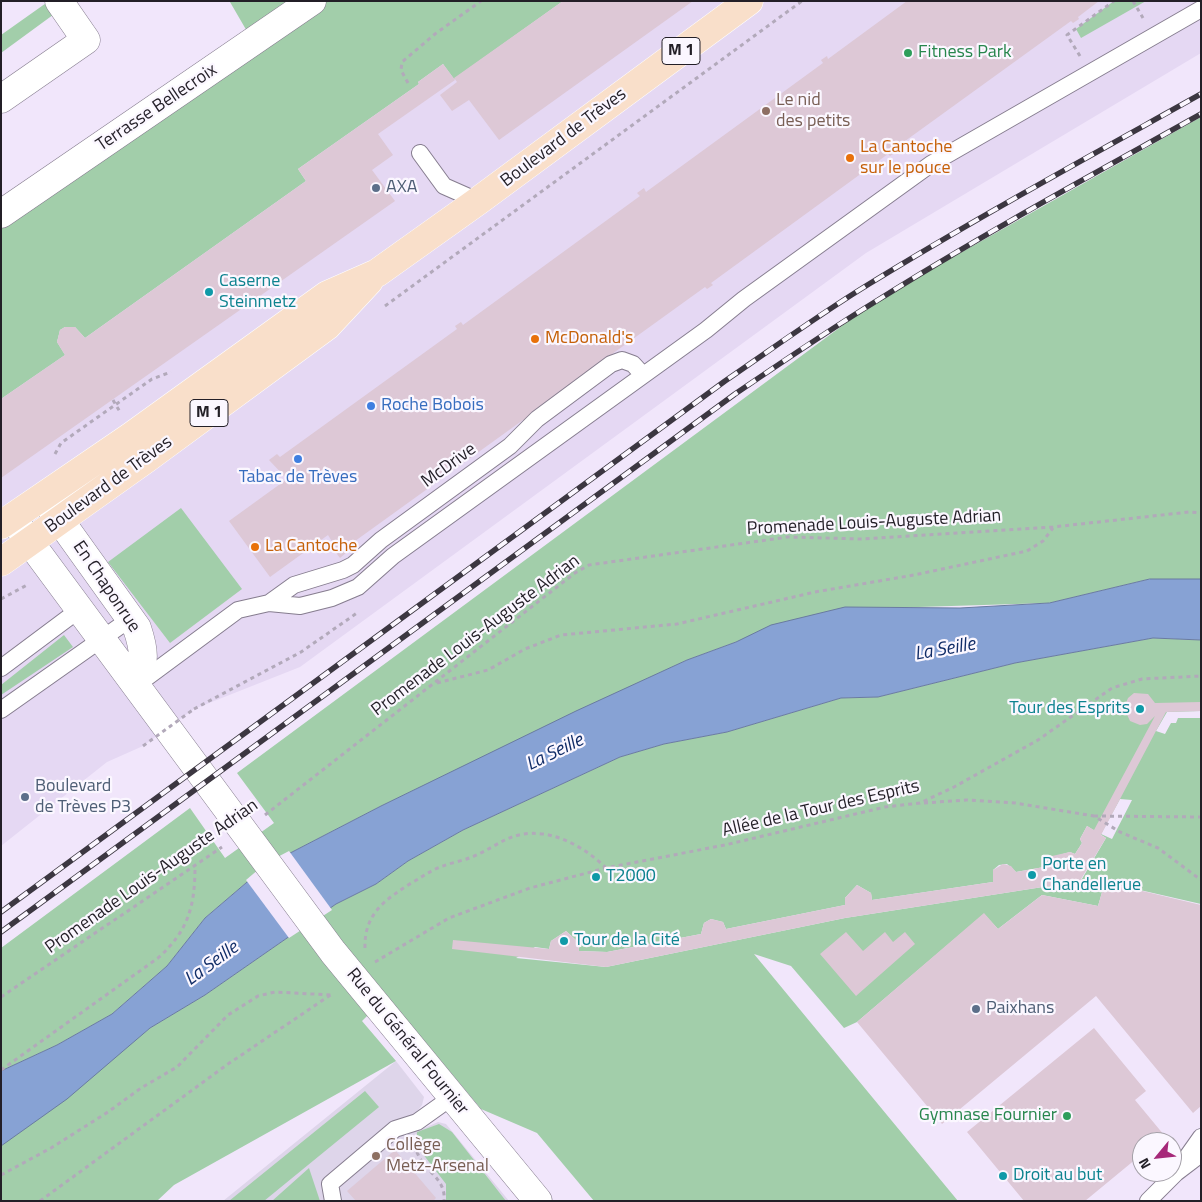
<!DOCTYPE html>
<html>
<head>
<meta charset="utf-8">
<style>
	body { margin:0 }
	#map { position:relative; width:1202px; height:1202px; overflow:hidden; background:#f1e6fb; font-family:"Titillium Web",sans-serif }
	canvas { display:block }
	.frame { position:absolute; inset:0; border:2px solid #231f27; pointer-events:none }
	.north { position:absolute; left:1132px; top:1132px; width:50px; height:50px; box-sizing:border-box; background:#fbf7ff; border:1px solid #a5a1a9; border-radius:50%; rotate:242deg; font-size:14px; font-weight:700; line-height:20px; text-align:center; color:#231f27 }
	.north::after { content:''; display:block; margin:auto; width:18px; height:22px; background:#a62879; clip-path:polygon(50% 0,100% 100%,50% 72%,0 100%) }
</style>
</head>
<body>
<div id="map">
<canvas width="1202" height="1202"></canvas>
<div class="frame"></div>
<div class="north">N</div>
</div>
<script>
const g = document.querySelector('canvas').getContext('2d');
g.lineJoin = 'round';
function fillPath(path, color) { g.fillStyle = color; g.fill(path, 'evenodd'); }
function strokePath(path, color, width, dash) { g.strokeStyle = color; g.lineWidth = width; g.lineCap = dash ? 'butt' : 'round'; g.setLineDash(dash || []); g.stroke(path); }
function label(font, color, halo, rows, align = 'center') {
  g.font = font + ' "Titillium Web",sans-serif'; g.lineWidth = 4.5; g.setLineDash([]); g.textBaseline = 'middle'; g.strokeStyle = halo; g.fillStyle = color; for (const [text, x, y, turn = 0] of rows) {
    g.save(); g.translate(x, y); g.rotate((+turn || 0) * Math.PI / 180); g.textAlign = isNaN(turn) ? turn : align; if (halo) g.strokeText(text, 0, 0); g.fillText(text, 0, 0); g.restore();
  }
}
fillPath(new Path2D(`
	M563,1H796L798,4L802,1H1201V53L866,253L300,667L194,709L143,746L107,762L1,846V399L64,355L57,342L60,330L65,327H75L85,338L306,181L298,169L419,84L418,82L443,64L454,78Z`), '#e5d8f3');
fillPath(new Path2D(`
	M396,1061L424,1097L422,1105L413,1117L422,1129L438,1122L446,1124L509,1201H223Z`), '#ded5ea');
fillPath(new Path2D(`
	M49,1L57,12L1,53V35Z
	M563,1L454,79L443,64L418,82L419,84L298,169L306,181L85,338L75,327H65L60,330L57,342L65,355L1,399V203L248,33L230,2Z
	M1114,1H1146L1081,38L1076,29Z
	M1201,117V579H1150L1049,603L886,608L736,642L687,660L381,806L267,865L205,918L167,966L112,1014L57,1045L1,1071V948L190,808L225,858L274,823L237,773L877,300Z
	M181,508L242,589L170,643L108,562Z
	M64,635L73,647L1,695V685Z
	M1153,638L1201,640V711L1167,712L1156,731L1165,734L1171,723H1176L1178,718H1201V904L1105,882L1098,906L1042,895L998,929L984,914L857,1022L844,1028L791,966L754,954L958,1201H594L537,1133L481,1109L390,1000L377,1006L362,1021L396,1061L174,1185L157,1201H1V1146L150,1028L205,995L336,904L376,884L408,861L463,830L620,757L664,744L727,732L841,698L878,697L1015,663ZM1120,799L1132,800L1112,839L1101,834ZM1087,826L1106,838L1076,889L1049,886L845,918L606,967L516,958L535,947L549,949L551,941L566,931L578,942L579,951L607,952L701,934L704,923L711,919L723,922L726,929L845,905V898L857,885L871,893L872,900L993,882V870L999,865L1007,864L1016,872L1044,867L1052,857L1070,852L1075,854L1082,843L1080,839Z
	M365,1091L379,1107L264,1201H229Z
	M439,1124L452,1132L506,1201H446V1184L416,1145L417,1132Z
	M309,1168L320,1201H272Z`), '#a2ceaa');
const water = new Path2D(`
	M1150,579H1201V640L1153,638L1015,663L878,697L841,698L727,732L664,744L620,757L463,830L408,861L376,884L336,904L205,995L150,1028L67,1099L1,1146V1071L57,1045L112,1014L167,966L205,918L267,865L381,806L576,711L687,660L736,642L771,625L845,607L960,608L1049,603Z`);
fillPath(water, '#87a2d4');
strokePath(water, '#697ba0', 1);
fillPath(new Path2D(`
	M289,851L332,910L289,938L246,880L266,863Z`), '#f1e6fb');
fillPath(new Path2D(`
	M563,1H693L499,140L469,100L452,111L440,95L457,82L454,78Z
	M907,1H1099L1078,17L1079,19L1073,23L1071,21L894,149L896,152L890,156L888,154L711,283L713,285L707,289L705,287L601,362L554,400L552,398L529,415L531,418L525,422L523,420L344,549L347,552L340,558L334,550L336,548L328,535L270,577L229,521L287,479L269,460L277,454L280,457L457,329L455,326L461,322L463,325L640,196L637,193L644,188L646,192L823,63L821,60L827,56L828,59Z
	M443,64L455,80L378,134L393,155L372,170L395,201L1,478V399L65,355L57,342L60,330L65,327H75L85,338L306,181L298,169L419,84L418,82Z
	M1134,693L1148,694L1155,703L1201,702V711L1166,712L1101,835L1106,838L1075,889L1049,886L845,918L606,967L452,949L453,940L549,949L551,941L566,931L578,942L579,951L607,952L701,934L704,923L711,919L723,922L726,929L845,905V898L857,885L871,893L872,900L993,882V870L1003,864L1011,866L1016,872L1044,867L1052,856L1070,852L1075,854L1082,843L1080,839L1087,826L1094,830L1155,716L1147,724L1140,725L1130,721L1124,708L1128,698Z
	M1105,882L1201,905V1106L1193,1113L1096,996L942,1124L857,1022L984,913L998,929L1042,895L1098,906Z
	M846,932L863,951L885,932L893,942L905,932L915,944L856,996L820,954Z
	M1094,1028L1146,1091L1135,1100L1164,1135L1156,1142H1142V1154L1085,1201H1024L967,1132Z
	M395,1150L436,1198L433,1201H356L347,1191Z`), '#ddc8d6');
const service = new Path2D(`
	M420,153L444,186L478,201
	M269,603L294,585L343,570L353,565L381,540L510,446L537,419L611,364L622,360L633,364L643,375
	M1,668L80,609
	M138,684L238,610L269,603L300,606L332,598L358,587L393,556L706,330L744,299L931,164L1201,9
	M1,710L130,619
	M1184,1161L1201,1137
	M333,1201L330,1184L395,1129L417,1122L452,1097
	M1148,1201L1176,1173L1201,1154`);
const minor = new Path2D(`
	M1,99L86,40L59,1
	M1,214L312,1
	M46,501L137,628C145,652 145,661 136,685
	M12,518L333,952L538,1201`);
const primary = new Path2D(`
	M1,525L130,437L327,295L377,273L478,201L749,1
	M1,562L146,459L327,326L369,281`);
strokePath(service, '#867d8f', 18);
strokePath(minor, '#867d8f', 29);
strokePath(primary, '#fff', 29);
strokePath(new Path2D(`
	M1133,1L1143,18
	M1080,56L1067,35L1114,1
	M408,83L401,70L402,62L435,34L481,1
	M385,306L802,1
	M113,400L120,412
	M55,454L61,443L152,379L171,372
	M1,599L27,585
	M437,683L488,670L525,649L561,635L677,624L815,592L914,575L1027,551L1043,541L1053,528
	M194,709L301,652L357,613
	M924,803L966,800L1015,803L1094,816L1120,832L1158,848L1201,880
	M265,815L575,573L589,565L788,537L862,539L1053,527L1189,512L1201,513
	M1094,816L1201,817
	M365,948C364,913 386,899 413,882C422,877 430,871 440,867C450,863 462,861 472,857C499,846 510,830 543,834C566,837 590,852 606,868
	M375,962L449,918L530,888L606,868L725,845L885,807L920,803L954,787L1038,740L1112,688L1142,679L1201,676
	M1,997L222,847
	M1,1070L158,958C188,931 195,907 195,866
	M413,1145C416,1150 418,1155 421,1160C430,1174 446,1181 444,1201
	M1,1175L51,1148L108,1112L141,1088L177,1067L228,1015L258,996L275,992L331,995
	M40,1201L228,1064L332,994`), '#b2a9ba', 3, [4, 4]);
strokePath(service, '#fff', 16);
strokePath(minor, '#fff', 28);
strokePath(primary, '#f9dfca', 28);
const rail = new Path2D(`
	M1,912L725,381C773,348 820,314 869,284C978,217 1090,156 1201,94
	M1,932L735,394C782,362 829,330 878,300C983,234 1092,175 1201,114`);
strokePath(rail, '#3c3741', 5.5);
strokePath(rail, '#fbf7ff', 4, [11]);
strokePath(new Path2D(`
	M143,746L194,709`), '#b2a9ba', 3, [4, 4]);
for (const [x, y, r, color] of [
	[908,53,5,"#2e9e5b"],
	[766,111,5,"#8d6e63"],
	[850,158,5,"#e8710a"],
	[376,188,5,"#5c6f8a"],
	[209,292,5,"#0f9aa8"],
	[535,339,5,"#e8710a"],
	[371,406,5,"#3f7fe0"],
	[298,459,5,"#3f7fe0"],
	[255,547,5,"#e8710a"],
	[1140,709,5,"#0f9aa8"],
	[25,797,5,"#5c6f8a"],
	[1032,875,5,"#0f9aa8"],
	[596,877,5,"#0f9aa8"],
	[564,941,5,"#0f9aa8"],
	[976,1009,5,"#5c6f8a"],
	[1067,1116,5,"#2e9e5b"],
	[376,1156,5,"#8d6e63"],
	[1003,1176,5,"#0f9aa8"]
]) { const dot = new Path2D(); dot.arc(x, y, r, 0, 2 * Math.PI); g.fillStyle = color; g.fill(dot); strokePath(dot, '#fbf7ff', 2); }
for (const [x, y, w] of [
	[681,51,38],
	[209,413,38]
]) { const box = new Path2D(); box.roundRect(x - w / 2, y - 13.5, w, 27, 4); g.fillStyle = '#fbf7ff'; g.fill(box); strokePath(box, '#231f27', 1); }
label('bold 16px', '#231f27', null, [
	["M 1",681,51],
	["M 1",209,413]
]);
label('18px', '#27864d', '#fbf7ff', [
	["Fitness Park",918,53],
	["Gymnase Fournier",1057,1116,"right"]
], 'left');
label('18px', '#785e54', '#fbf7ff', [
	["Le nid",776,101],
	["des petits",776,122],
	["Collège",386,1146],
	["Metz-Arsenal",386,1167]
], 'left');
label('18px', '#231f27', '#fbf7ff', [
	["Terrasse Bellecroix",157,108,-34],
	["Boulevard de Trèves",564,138,-37],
	["McDrive",449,466,-36],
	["Boulevard de Trèves",109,485,-36],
	["Promenade Louis-Auguste Adrian",874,523,-3],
	["En Chaponrue",106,587,56],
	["Promenade Louis-Auguste Adrian",476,636,-37],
	["Allée de la Tour des Esprits",821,809,-13],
	["Promenade Louis-Auguste Adrian",152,877,-35],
	["Rue du Général Fournier",407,1042,51]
]);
label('18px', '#c56008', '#fbf7ff', [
	["La Cantoche",860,148],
	["sur le pouce",860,169],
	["McDonald's",545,339],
	["La Cantoche",265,547]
], 'left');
label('18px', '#4e5e75', '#fbf7ff', [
	["AXA",386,188],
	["Boulevard",35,787],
	["de Trèves P3",35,808],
	["Paixhans",986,1009]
], 'left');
label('18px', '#0d838f', '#fbf7ff', [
	["Caserne",219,282],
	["Steinmetz",219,303],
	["Tour des Esprits",1130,709,"right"],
	["Porte en",1042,865],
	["Chandellerue",1042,886],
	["T2000",606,877],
	["Tour de la Cité",574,941],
	["Droit au but",1013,1176]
], 'left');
label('18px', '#366cbe', '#fbf7ff', [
	["Roche Bobois",381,406],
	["Tabac de Trèves",298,478,"center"]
], 'left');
label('italic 19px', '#102c67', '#fbf7ff', [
	["La Seille",945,650,-10],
	["La Seille",555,753,-26],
	["La Seille",212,964,-36]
]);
</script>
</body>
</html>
